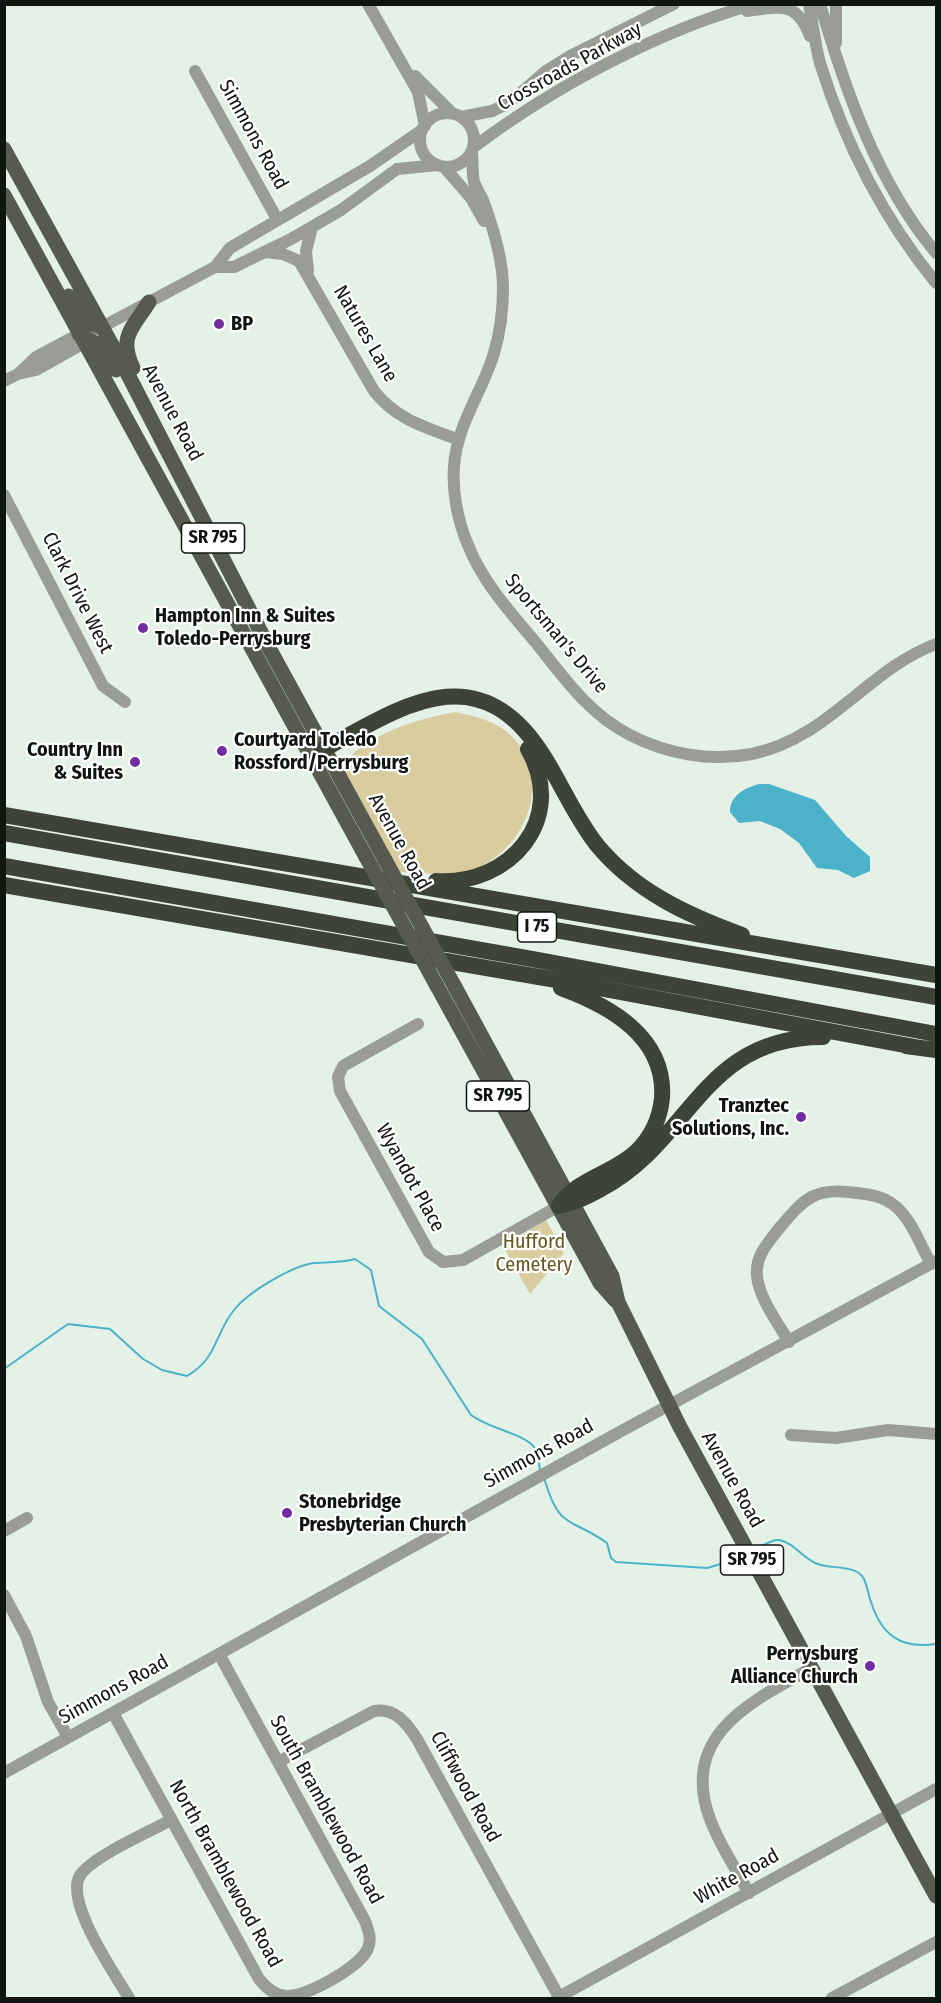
<!DOCTYPE html>
<html>
<head>
<meta charset="utf-8">
<style>
	body { margin:0 }
	#map { position:relative; width:941px; height:2003px; overflow:hidden; background:#e3f1e7; font-family:"Fira Sans Condensed",sans-serif }
	canvas { display:block }
	.frame { position:absolute; inset:0; border:6px solid #101512; pointer-events:none }
</style>
</head>
<body>
<div id="map">
<canvas width="941" height="2003"></canvas>
<div class="frame"></div>
</div>
<script>
const g = document.querySelector('canvas').getContext('2d');
g.lineJoin = 'round';
function fillPath(path, color) { g.fillStyle = color; g.fill(path, 'evenodd'); }
function strokePath(path, color, width, dash) { g.strokeStyle = color; g.lineWidth = width; g.lineCap = dash ? 'butt' : 'round'; g.setLineDash(dash || []); g.stroke(path); }
function label(font, color, halo, rows, align = 'center') {
  g.font = font + ' "Fira Sans Condensed",sans-serif'; g.lineWidth = 4.5; g.setLineDash([]); g.textBaseline = 'middle'; g.strokeStyle = halo; g.fillStyle = color; for (const [text, x, y, turn = 0] of rows) {
    g.save(); g.translate(x, y); g.rotate((+turn || 0) * Math.PI / 180); g.textAlign = isNaN(turn) ? turn : align; if (halo) g.strokeText(text, 0, 0); g.fillText(text, 0, 0); g.restore();
  }
}
fillPath(new Path2D(`
	M456,712C473,716 488,719 503,729C562,772 525,862 459,873C440,876 418,872 399,872L339,768C365,735 415,719 456,712Z
	M546,1220L564,1253L530,1294L503,1246Z`), '#d9cda0');
fillPath(new Path2D(`
	M759,784H769L815,800L846,836L870,857V871L854,878L838,870L817,868L799,843L780,829L760,821L739,823L730,812C730,796 744,788 759,784Z`), '#4bb2ca');
strokePath(new Path2D(`
	M4,1369L68,1324L110,1329L143,1359L162,1370L187,1376C218,1358 214,1335 234,1310C248,1292 292,1266 314,1263C328,1262 341,1263 355,1259L371,1270L379,1306L422,1339L471,1415C488,1428 524,1434 534,1447C538,1453 539,1463 540,1470
	M545,1481C560,1531 571,1517 607,1543L611,1558L616,1562L707,1568L738,1559
	M758,1548C764,1545 772,1539 779,1540C795,1543 804,1560 818,1564C830,1569 853,1565 862,1576C867,1582 868,1594 871,1602C882,1636 901,1649 936,1644`), '#4bb2ca', 2);
strokePath(new Path2D(`
	M368,4L418,92L425,126
	M809,4C813,24 815,45 820,63C845,143 883,218 936,283
	M820,4C846,92 877,182 936,253
	M747,11C780,7 796,0 810,36
	M836,43V4
	M195,71L277,219
	M415,76L452,113
	M420 140a27 27 0 1 1 54 0a27 27 0 1 1-54 0Z
	M461,117L492,111L509,103L546,71L570,56L674,4
	M474,147C552,88 661,29 756,4
	M472,152C473,162 472,173 474,182C476,188 480,194 483,200C493,227 503,260 503,288C503,310 500,333 494,353C482,393 457,424 454,466C452,492 458,522 468,545C483,583 511,613 537,644C564,678 590,715 630,735C667,754 710,762 752,754C829,738 867,670 936,644
	M444,167L471,198L484,221
	M265,252L283,254L299,261L374,391C396,419 424,427 457,439
	M215,267H234L291,239L341,210L397,169L438,165
	M308,271L306,251L312,227
	M18,374L36,370L91,339
	M4,381L18,374L36,357L79,334L102,327L215,267L230,248L370,166L422,130
	M4,495L103,686L125,702
	M418,1024L343,1066L338,1077L340,1091L429,1252L443,1262L463,1260L559,1206
	M789,1342C778,1323 759,1298 757,1276C755,1258 766,1245 777,1231C803,1200 813,1186 857,1193C869,1194 881,1196 891,1203C910,1215 920,1245 931,1264
	M791,1435L836,1438L888,1430L936,1434
	M4,1531L27,1518
	M4,1595L26,1636L48,1702L68,1737
	M113,1713L259,1979C266,1988 274,1995 286,1996C305,1998 362,1966 368,1948C372,1938 368,1930 365,1921L219,1654
	M278,1762L374,1711C395,1708 406,1722 417,1739L559,1997
	M4,1773L625,1429L936,1261
	M749,1893C736,1869 719,1844 710,1819C679,1735 752,1701 812,1668
	M129,1998C115,1974 62,1899 81,1874C94,1856 149,1832 171,1820
	M557,1998L936,1789
	M832,1998L936,1942`), '#9a9c96', 12);
strokePath(new Path2D(`
	M4,149L122,363L268,646L385,860
	M4,195L366,857
	M69,296L86,322L102,327
	M79,334L99,345L116,370
	M133,368C118,336 133,328 149,302
	M437,986L600,1283L616,1301
	M455,987L612,1276L618,1302L680,1427L936,1896`), '#565a4f', 15);
strokePath(new Path2D(`
	M314,762L324,749C404,705 479,654 543,755C562,785 575,817 597,845C635,891 687,915 742,935
	M4,815L936,975
	M4,833L936,997
	M4,866L532,959L936,1034
	M436,881C510,886 568,819 528,749
	M4,885L562,981L915,1047
	M906,1046L936,1050
	M559,1206C575,1203 587,1197 601,1189C692,1141 701,1037 823,1037
	M559,1206C577,1178 613,1174 637,1151C651,1137 660,1118 662,1098C666,1037 610,1006 561,988`), '#3e4337', 16);
strokePath(new Path2D(`
	M366,857L437,986
	M385,860L455,987`), '#565a4f', 15);
for (const [x, y, r, color] of [
	[219,324,6,"#712da1"],
	[143,628,6,"#712da1"],
	[222,751,6,"#712da1"],
	[135,762,6,"#712da1"],
	[801,1117,6,"#712da1"],
	[287,1513,6,"#712da1"],
	[870,1666,6,"#712da1"]
]) { const dot = new Path2D(); dot.arc(x, y, r, 0, 2 * Math.PI); g.fillStyle = color; g.fill(dot); strokePath(dot, '#fff', 2); }
for (const [x, y, w] of [
	[213,538,63],
	[537,927,39],
	[498,1096,63],
	[752,1560,63]
]) { const box = new Path2D(); box.roundRect(x - w / 2, y - 15, w, 30, 4.5); g.fillStyle = '#fff'; g.fill(box); strokePath(box, '#101512', 1.5); }
label('bold 18px', '#101512', null, [
	["SR 795",213,538],
	["I 75",537,927],
	["SR 795",498,1096],
	["SR 795",752,1560]
]);
label('20px', '#101512', '#fff', [
	["Crossroads Parkway",570,67,-29],
	["Simmons Road",253,135,61],
	["Natures Lane",365,334,60],
	["Avenue Road",172,413,62],
	["Clark Drive West",77,593,63],
	["Sportsman's Drive",556,634,50],
	["Avenue Road",399,842,61],
	["Wyandot Place",410,1178,61],
	["Simmons Road",539,1454,-29],
	["Avenue Road",732,1480,61],
	["Simmons Road",114,1690,-29],
	["Cliffwood Road",465,1787,61],
	["South Bramblewood Road",326,1810,61],
	["North Bramblewood Road",225,1874,61],
	["White Road",737,1877,-29]
]);
label('bold 20px', '#101512', '#fff', [
	["BP",231,324],
	["Hampton Inn & Suites",155,616],
	["Toledo-Perrysburg",155,639],
	["Courtyard Toledo",234,740],
	["Rossford/Perrysburg",234,763],
	["Country Inn",123,750,"right"],
	["& Suites",123,773,"right"],
	["Tranztec",789,1106,"right"],
	["Solutions, Inc.",789,1129,"right"],
	["Stonebridge",299,1502],
	["Presbyterian Church",299,1525],
	["Perrysburg",858,1654,"right"],
	["Alliance Church",858,1677,"right"]
], 'left');
label('20px', '#66561d', '#fff', [
	["Hufford",534,1242],
	["Cemetery",534,1265]
]);
</script>
</body>
</html>
